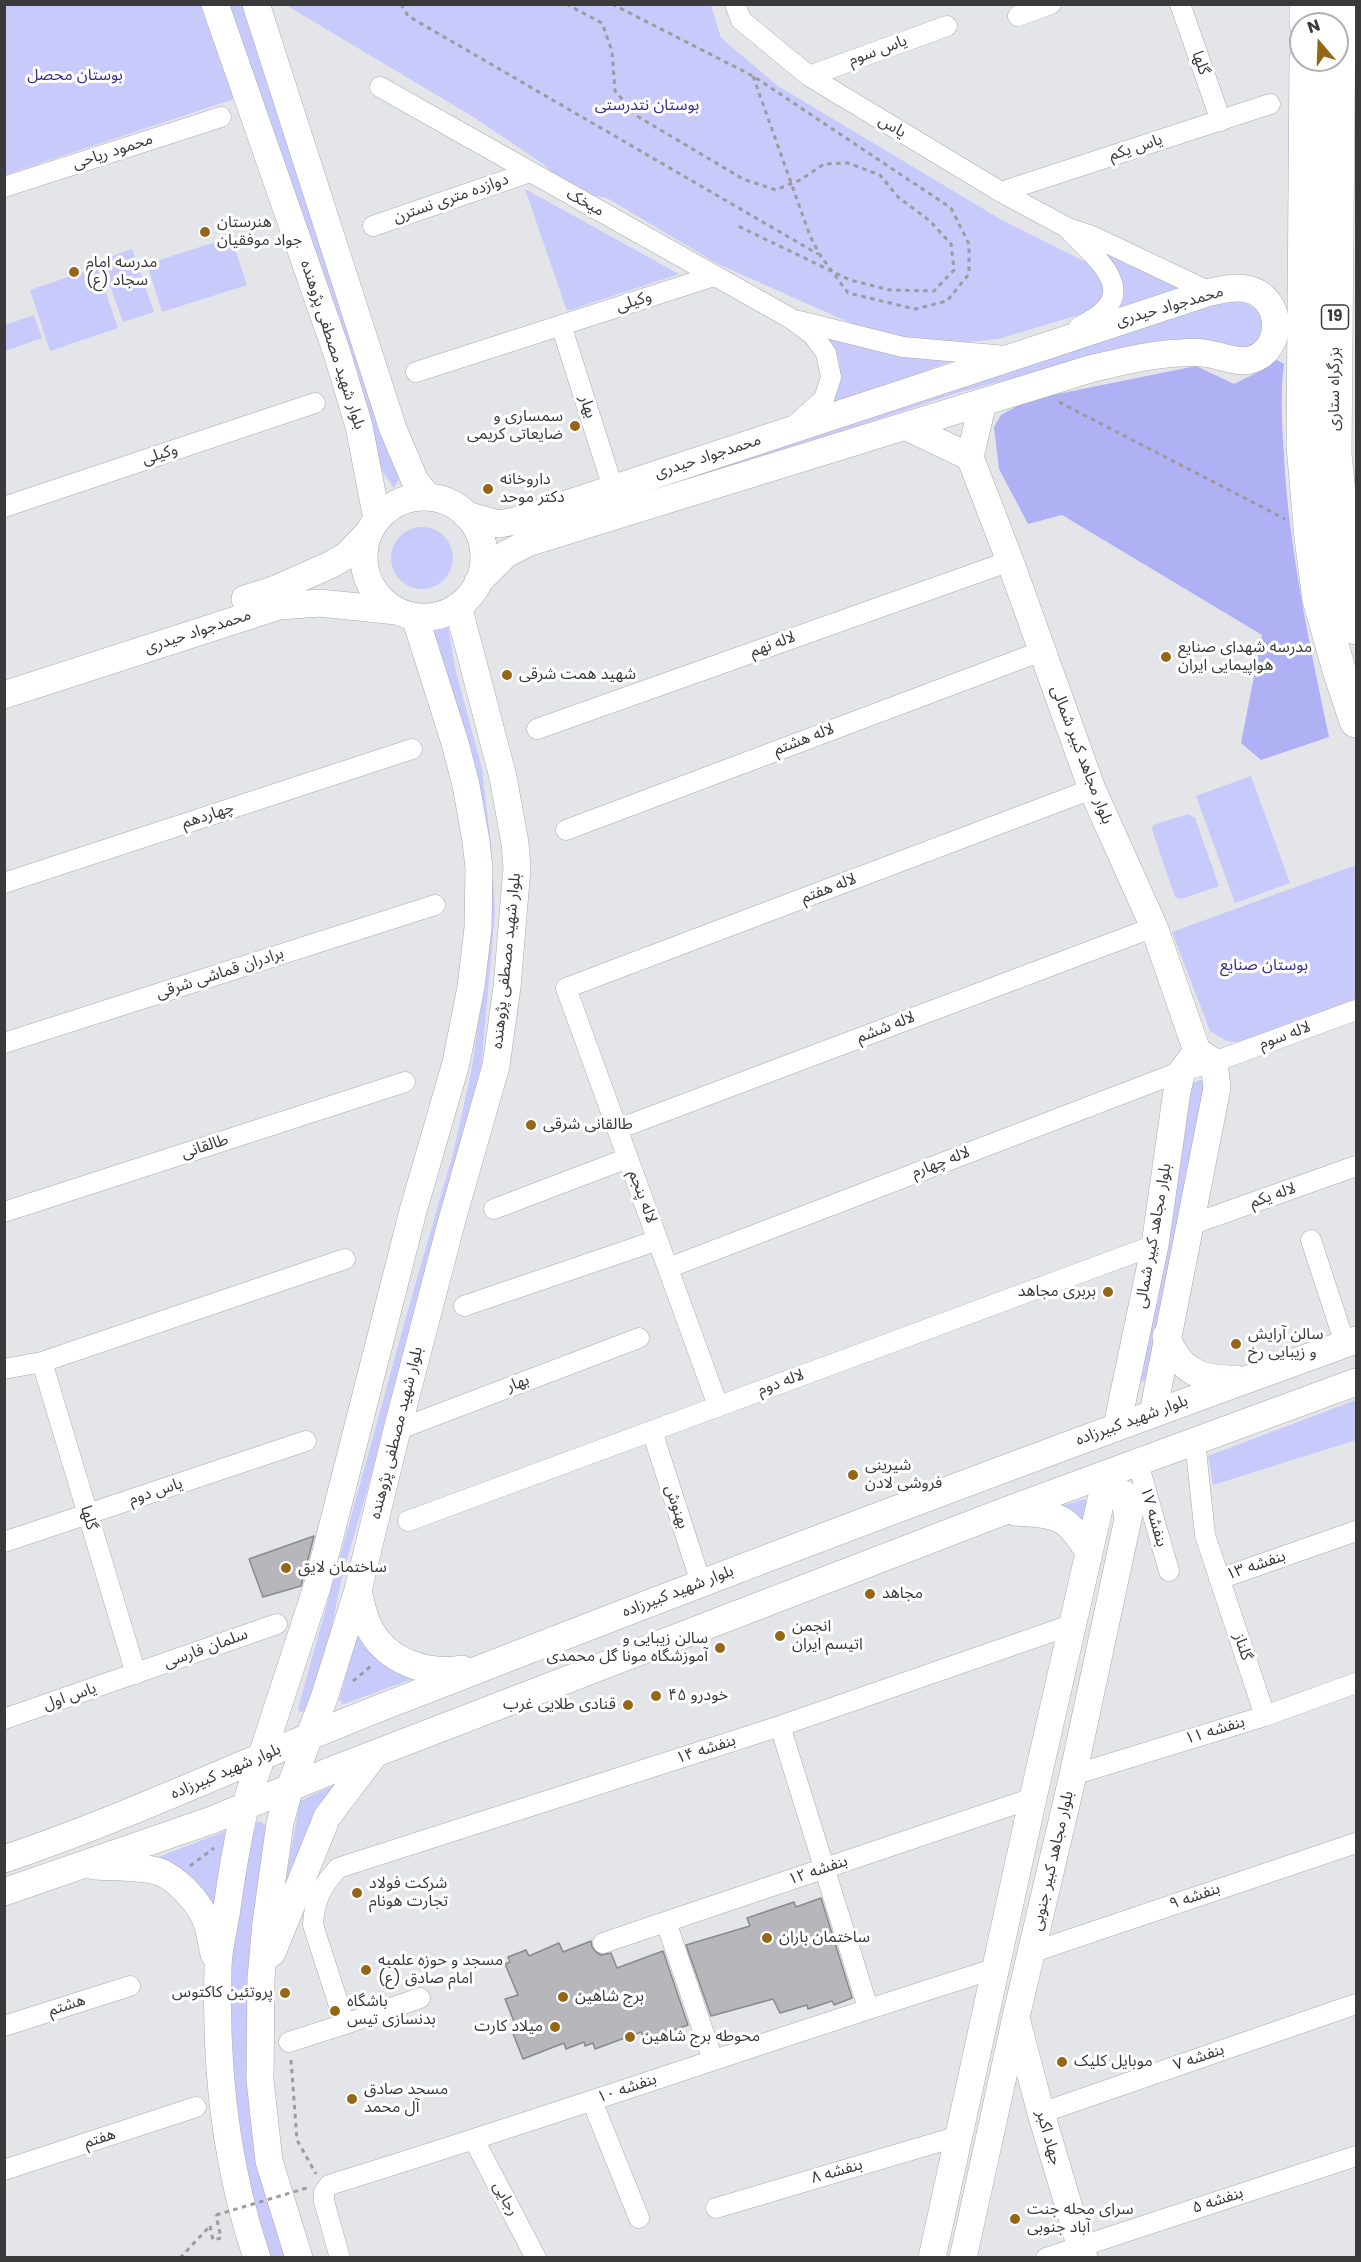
<!DOCTYPE html>
<html>
<head>
<meta charset="utf-8">
<style>
	body { margin:0 }
	#map { position:relative; width:1361px; height:2262px; overflow:hidden; background:#e4e5e8; font-family:Poppins,sans-serif }
	canvas { display:block }
	.frame { position:absolute; inset:0; border:6px solid #3a3a3b; pointer-events:none }
	.north { position:absolute; left:1289px; top:12px; width:60px; height:60px; box-sizing:border-box; background:#fff; border:2px solid #b0b0b1; border-radius:50%; rotate:341deg; font-size:16px; font-weight:700; line-height:24px; text-align:center; color:#3a3a3b }
	.north::after { content:''; display:block; margin:auto; width:21px; height:27px; background:#966617; clip-path:polygon(50% 0,100% 100%,50% 72%,0 100%) }
</style>
</head>
<body>
<div id="map">
<canvas width="1361" height="2262"></canvas>
<div class="frame"></div>
<div class="north">N</div>
</div>
<script>
const g = document.querySelector('canvas').getContext('2d');
g.lineJoin = 'round';
function fillPath(path, color) { g.fillStyle = color; g.fill(path, 'evenodd'); }
function strokePath(path, color, width, dash) { g.strokeStyle = color; g.lineWidth = width; g.lineCap = dash ? 'butt' : 'round'; g.setLineDash(dash || []); g.stroke(path); }
function label(font, color, halo, rows, align = 'center') {
  g.font = font + ' Poppins,"Noto Sans Arabic",sans-serif'; g.lineWidth = 6; g.setLineDash([]); g.textBaseline = 'middle'; g.strokeStyle = halo; g.fillStyle = color; for (const [text, x, y, turn = 0] of rows) {
    g.save(); g.translate(x, y); g.rotate((+turn || 0) * Math.PI / 180); g.textAlign = isNaN(turn) ? turn : align; if (halo) g.strokeText(text, 0, 0); g.fillText(text, 0, 0); g.restore();
  }
}
fillPath(new Path2D(`
	M4,5H202L234,99L5,175Z
	M229,5H245L397,462L399,479L394,488L381,469L356,385Z
	M286,5H711L721,38L778,86L1002,220L1090,264L1104,279V299L1085,313L998,339L960,343L913,340L857,326L716,263L607,198L578,193L553,176L546,166L475,118Z
	M525,189L679,274L567,311Z
	M231,237L247,285L162,312L147,264Z
	M1092,242L1180,288L1113,311L1118,300L1117,271Z
	M132,249L154,312L123,322L101,260Z
	M97,267L118,328L50,351L30,290Z
	M1233,300C1249,302 1266,312 1264,331C1263,337 1259,343 1256,349L1033,373L960,392L525,536L521,525L1123,331Z
	M34,315L42,338L5,351V325Z
	M817,330L963,357L828,407C844,371 847,358 817,330Z
	M391 558a31 31 0 1 1 62 0a31 31 0 1 1-62 0Z
	M444,626L449,629L455,668L482,769L492,854L495,913L481,1068L464,1152L341,1581L325,1660L307,1712H300L298,1709L408,1310L454,1150L472,1068L488,951L432,633L437,628Z
	M1251,776L1290,883L1235,903L1196,796Z
	M1188,814L1195,818L1219,886L1181,899L1175,897L1152,830L1153,825Z
	M1356,865V999L1240,1043L1227,1041L1210,1031L1172,932Z
	M1200,1080H1206L1147,1379L1137,1384L1188,1091L1193,1083Z
	M1356,1400V1440L1213,1485L1208,1456Z
	M1084,1499L1088,1501L1082,1528L1051,1509Z
	M359,1627L418,1677L341,1705L342,1701H339Z
	M351,1777L275,1938L300,1801Z
	M260,1821L265,1825L267,1829L250,2090L287,2257H270L254,2211L240,2149L234,2079L231,2017L232,1959L238,1898L255,1823Z
	M231,1829L217,1918L210,1919L140,1864Z`), '#c8cafc');
fillPath(new Path2D(`
	M1275,359L1284,364C1280,395 1282,425 1284,456C1289,551 1310,645 1329,737L1261,760L1241,743L1262,635L1062,515L1028,524L999,469L994,427L1001,415L1028,400L1196,366L1234,384L1258,372Z`), '#b0b0f4');
const building = new Path2D(`
	M314,1536L301,1586L263,1597L249,1559Z
	M821,1898L852,1998L834,2005L832,2001L808,2009L807,2005L780,2013L773,1999L711,2016L686,1945L750,1926L747,1918L794,1902L796,1907Z
	M591,1941L592,1947L596,1952L601,1955L611,1953L617,1968L663,1951L688,2025L645,2040L641,2032L595,2049L593,2043L585,2046L584,2042L566,2049L564,2043L523,2059L512,2031L517,2029L505,1999L518,1995L505,1964L510,1962L508,1957L526,1950L529,1956L559,1943L563,1952Z`);
fillPath(building, '#b7b7bb');
strokePath(building, '#898a8d', 1.5);
const street = new Path2D(`
	M735,4L741,20L809,76L1001,192L1068,228L1092,236L1210,292
	M1180,4L1221,121
	M1018,16L1051,4
	M809,76L947,26
	M380,87L790,318L813,335L826,353L831,377L824,399L796,424
	M4,187L221,117
	M1001,192L1270,104
	M373,226L530,172
	M1069,230C1089,252 1136,285 1100,314C1094,319 1086,323 1079,327
	M799,321L903,347L1006,356
	M561,325L613,488
	M416,372L714,276
	M4,507L315,403
	M537,729L1010,561
	M566,830L1042,651
	M4,883L412,749
	M4,1043L435,905
	M618,1129L1154,927
	M494,1209L628,1158
	M4,1212L405,1082
	M1190,1225L1356,1166
	M1311,1240L1345,1344
	M668,1268L1182,1071L1214,1062L1356,1010
	M464,1306L658,1240
	M42,1362L136,1674
	M4,1369L42,1362L345,1259
	M718,1406L566,988L1092,789
	M397,1430L639,1338
	M652,1431L701,1583
	M1195,1441L1205,1535L1265,1716
	M1138,1463L1169,1571
	M408,1521L1155,1245
	M4,1542L306,1441
	M1219,1579L1356,1531
	M4,1719L277,1624
	M780,1726L868,2008
	M1073,1775L1265,1716L1356,1683
	M666,1922L713,2060
	M603,1943L1033,1798
	M1033,1952L1356,1843
	M420,1998L345,2024L313,1925C314,1901 321,1887 338,1868L780,1726L1071,1625
	M4,2026L130,1986
	M289,2042L345,2024
	M592,2101L639,2218
	M1041,2113L1356,2004
	M474,2140L536,2258
	M4,2170L196,2107
	M716,2208L959,2136
	M340,2258L324,2201V2192L329,2185C553,2116 774,2038 997,1968
	M1046,2258L1356,2156`);
const secondary = new Path2D(`
	M215,4L337,353L359,426L377,519
	M256,4L393,429L415,481L428,497
	M905,426L970,457
	M970,457L1010,561L1092,789L1154,927L1197,1051L1214,1062L1217,1088L1153,1413
	M970,457L983,402
	M364 557a60 60 0 1 1 120 0a60 60 0 1 1-120 0Z
	M466,515L499,524L515,521L1210,292C1222,290 1235,286 1247,289C1283,296 1286,350 1250,360C1237,363 1222,356 1209,354C1200,352 1190,352 1181,353C1150,354 1120,362 1090,369L530,542L506,554L478,582
	M245,599L271,591L330,565L346,556L369,532
	M4,695L279,606L320,603L397,611
	M1166,1336C1180,1371 1200,1380 1236,1379
	M1117,1426L1155,1245L1177,1091L1182,1071L1197,1051
	M1015,1512C1056,1515 1065,1513 1088,1551
	M358,1590C361,1604 363,1618 371,1631C389,1662 427,1675 462,1669
	M4,1859C140,1813 269,1750 403,1699C719,1575 1037,1455 1356,1340
	M94,1866C113,1867 142,1866 160,1872C177,1879 198,1901 205,1918C210,1929 211,1942 214,1954
	M4,1892L212,1820L335,1769L1005,1511L1356,1382
	M272,1953L327,1817L374,1755
	M1017,2022L1041,2113L1084,2258
	M257,2258C225,2164 215,2068 218,1969C218,1951 223,1932 226,1915C231,1878 237,1842 245,1807L317,1587L413,1211L456,1063L471,987L478,928L479,868L476,841L466,785L455,743L415,617
	M299,2258L269,2161L260,2080L261,1979L266,1923L280,1823L290,1787L324,1698L358,1590L397,1430L452,1220L496,1066L507,987L517,868L515,843L503,777L458,606
	M932,2258L1033,1798L1101,1500C1107,1490 1114,1491 1124,1494L1128,1518
	M963,2258L1016,2017L1073,1775L1132,1500`);
const highway = new Path2D(`
	M1306,4V24
	M1339,4L1335,454L1348,580L1356,628
	M1306,60L1303,445L1311,538L1319,599L1339,670L1356,721`);
strokePath(street, '#aaaaae', 21);
strokePath(secondary, '#aaaaae', 28);
strokePath(highway, '#aaaaae', 34);
strokePath(new Path2D(`
	M401,4L408,16L818,254
	M566,4L602,23L612,51L615,91L637,116L743,179L776,190L800,180L824,164L848,163L880,175L898,197L930,221L951,244L954,270L934,291L890,290L850,280L738,226
	M612,4L753,76L951,208L969,244V274L947,301L915,309L848,293L820,255L810,236L753,76
	M1059,402L1285,519
	M353,1681L371,1666
	M190,1866L214,1848
	M291,2060L297,2140L316,2174
	M210,2226L213,2240L221,2238L216,2215
	M180,2258L210,2226`), '#9c9c9e', 3, [4.5, 4.5]);
strokePath(street, '#fff', 20);
strokePath(secondary, '#fff', 27);
strokePath(highway, '#fff', 33);
strokePath(new Path2D(`
	M216,2215L310,2187`), '#9c9c9e', 3, [4.5, 4.5]);
for (const [x, y, r, color] of [
	[205,232,6,"#966617"],
	[74,272,6,"#966617"],
	[575,426,6,"#966617"],
	[488,489,6,"#966617"],
	[1166,657,6,"#966617"],
	[507,675,6,"#966617"],
	[531,1125,6,"#966617"],
	[1108,1292,6,"#966617"],
	[1236,1344,6,"#966617"],
	[853,1475,6,"#966617"],
	[286,1568,6,"#966617"],
	[870,1594,6,"#966617"],
	[780,1636,6,"#966617"],
	[720,1648,6,"#966617"],
	[656,1696,6,"#966617"],
	[628,1705,6,"#966617"],
	[357,1893,6,"#966617"],
	[767,1938,6,"#966617"],
	[366,1970,6,"#966617"],
	[285,1993,6,"#966617"],
	[563,1997,6,"#966617"],
	[335,2011,6,"#966617"],
	[555,2027,6,"#966617"],
	[630,2037,6,"#966617"],
	[1062,2062,6,"#966617"],
	[352,2099,6,"#966617"],
	[1015,2219,6,"#966617"]
]) { const dot = new Path2D(); dot.arc(x, y, r, 0, 2 * Math.PI); g.fillStyle = color; g.fill(dot); strokePath(dot, '#fff', 2); }
for (const [x, y, w] of [
	[1335,317,27]
]) { const box = new Path2D(); box.roundRect(x - w / 2, y - 12, w, 24, 4.5); g.fillStyle = '#fff'; g.fill(box); strokePath(box, '#3a3a3b', 1.5); }
label('bold 15px', '#3a3a3b', null, [
	["19",1335,317]
]);
label('16px', '#3a3a3b', '#fff', [
	["یاس سوم",878,51,-20],
	["گلها",1200,63,71],
	["یاس",892,127,31],
	["یاس یکم",1136,148,-18],
	["محمود ریاحی",113,152,-18],
	["دوازده متری نسترن",451,199,-19],
	["میخک",585,203,29],
	["وکیلی",634,302,-18],
	["محمدجواد حیدری",1170,307,-16],
	["بلوار شهید مصطفی پژوهنده",332,345,72],
	["بزرگراه ستاری",1335,389,-90],
	["بهار",587,407,72],
	["وکیلی",160,455,-18],
	["محمدجواد حیدری",708,457,-18],
	["محمدجواد حیدری",198,632,-18],
	["لاله نهم",773,645,-20],
	["لاله هشتم",804,740,-21],
	["بلوار مجاهد کبیر شمالی",1081,755,69],
	["چهاردهم",208,816,-18],
	["لاله هفتم",829,889,-21],
	["بلوار شهید مصطفی پژوهنده",507,961,-84],
	["برادران قماشی شرقی",220,974,-18],
	["لاله ششم",886,1028,-21],
	["لاله سوم",1285,1036,-20],
	["طالقانی",205,1147,-18],
	["لاله چهارم",941,1163,-21],
	["لاله یکم",1273,1196,-19],
	["لاله پنجم",642,1197,70],
	["بلوار مجاهد کبیر شمالی",1154,1236,-80],
	["لاله دوم",781,1383,-20],
	["بهار",518,1384,-21],
	["بلوار شهید کبیرزاده",1132,1421,-20],
	["بلوار شهید مصطفی پژوهنده",397,1433,-76],
	["یاس دوم",156,1492,-18],
	["بهنوش",676,1507,72],
	["بنفشه ۱۷",1153,1517,74],
	["گلها",88,1518,73],
	["بنفشه ۱۳",1256,1566,-19],
	["بلوار شهید کبیرزاده",678,1592,-21],
	["گلناز",1242,1647,72],
	["سلمان فارسی",206,1649,-20],
	["یاس اول",70,1697,-19],
	["بنفشه ۱۱",1215,1731,-17],
	["بنفشه ۱۴",706,1750,-18],
	["بلوار شهید کبیرزاده",226,1772,-23],
	["بلوار مجاهد کبیر جنوبی",1053,1861,-77],
	["بنفشه ۱۲",818,1871,-19],
	["بنفشه ۹",1195,1897,-19],
	["هشتم",67,2006,-18],
	["بنفشه ۷",1199,2058,-19],
	["بنفشه ۱۰",627,2089,-19],
	["جهاد اکبر",1048,2138,74],
	["هفتم",100,2139,-18],
	["بنفشه ۸",837,2172,-16],
	["رجایی",505,2199,62],
	["بنفشه ۵",1218,2201,-18]
]);
label('16px', '#3b2b8b', '#fff', [
	["بوستان محصل",75,76],
	["بوستان نتدرستی",647,106],
	["بوستان صنایع",1264,966]
]);
label('16px', '#3a3a3b', '#fff', [
	["هنرستان",217,223],
	["جواد موفقیان",217,241],
	["مدرسه امام",86,263],
	["سجاد (ع)",86,281],
	["سمساری و",563,417,"right"],
	["ضایعاتی کریمی",563,435,"right"],
	["داروخانه",500,480],
	["دکتر موحد",500,498],
	["مدرسه شهدای صنایع",1178,648],
	["هواپیمایی ایران",1178,666],
	["شهید همت شرقی",519,675],
	["طالقانی شرقی",543,1125],
	["بربری مجاهد",1096,1292,"right"],
	["سالن آرایش",1248,1335],
	["و زیبایی رخ",1248,1353],
	["شیرینی",865,1466],
	["فروشی لادن",865,1484],
	["ساختمان لایق",298,1568],
	["مجاهد",882,1594],
	["انجمن",792,1627],
	["اتیسم ایران",792,1645],
	["سالن زیبایی و",708,1639,"right"],
	["آموزشگاه مونا گل محمدی",708,1657,"right"],
	["خودرو ۴۵",668,1696],
	["قنادی طلایی غرب",616,1705,"right"],
	["شرکت فولاد",369,1884],
	["تجارت هونام",369,1902],
	["ساختمان باران",779,1938],
	["مسجد و حوزه علمیه",378,1961],
	["امام صادق (ع)",378,1979],
	["پروتئین کاکتوس",273,1993,"right"],
	["برج شاهین",575,1997],
	["باشگاه",347,2002],
	["بدنسازی تیس",347,2020],
	["میلاد کارت",543,2027,"right"],
	["محوطه برج شاهین",642,2037],
	["موبایل کلیک",1074,2062],
	["مسجد صادق",364,2090],
	["آل محمد",364,2108],
	["سرای محله جنت",1027,2210],
	["آباد جنوبی",1027,2228]
], 'left');
</script>
</body>
</html>
